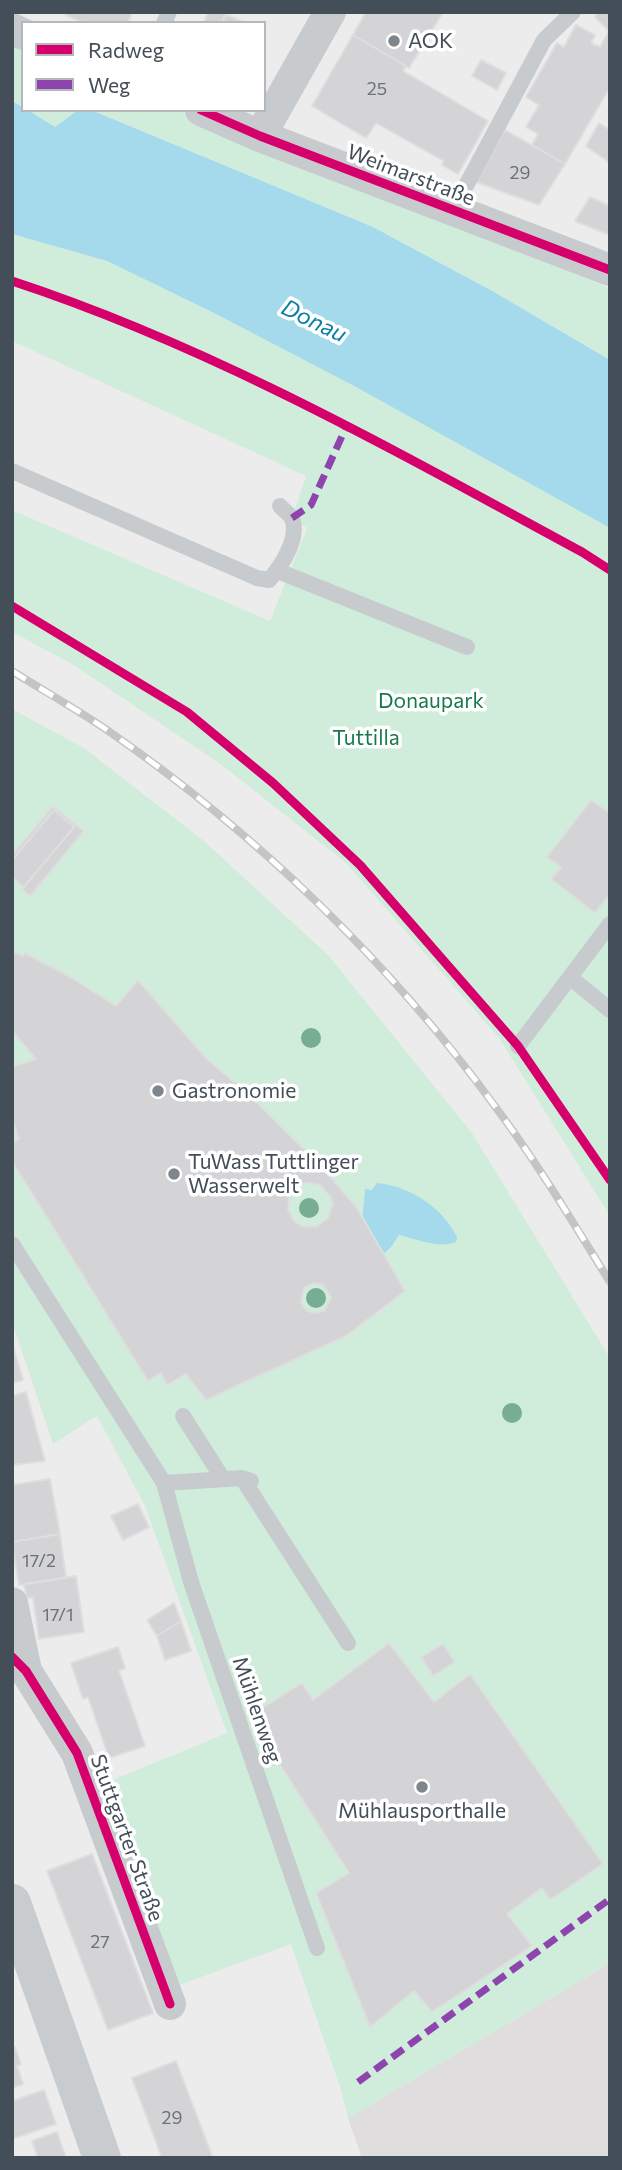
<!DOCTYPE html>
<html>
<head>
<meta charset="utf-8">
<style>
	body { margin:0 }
	#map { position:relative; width:622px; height:2170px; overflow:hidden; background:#edecec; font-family:Commissioner,sans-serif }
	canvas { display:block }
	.frame { position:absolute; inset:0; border:14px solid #444e59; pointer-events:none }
	.legend { position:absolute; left:21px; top:21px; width:245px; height:91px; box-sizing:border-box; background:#fff; border:2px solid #b4b8bd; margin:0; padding:9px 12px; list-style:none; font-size:21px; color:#444e59 }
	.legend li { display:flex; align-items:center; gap:14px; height:35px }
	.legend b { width:35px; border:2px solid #b4b8bd }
</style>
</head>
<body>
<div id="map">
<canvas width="622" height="2170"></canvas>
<div class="frame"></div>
<ul class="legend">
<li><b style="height:9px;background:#d6006c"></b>Radweg</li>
<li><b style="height:9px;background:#8e44ad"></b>Weg</li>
</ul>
</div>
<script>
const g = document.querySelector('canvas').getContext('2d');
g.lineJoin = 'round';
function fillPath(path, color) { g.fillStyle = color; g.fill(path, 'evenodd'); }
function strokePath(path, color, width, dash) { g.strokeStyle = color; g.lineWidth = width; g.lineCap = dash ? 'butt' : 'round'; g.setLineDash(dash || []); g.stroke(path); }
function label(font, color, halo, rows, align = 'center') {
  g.font = font + ' Commissioner,sans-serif'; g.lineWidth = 7; g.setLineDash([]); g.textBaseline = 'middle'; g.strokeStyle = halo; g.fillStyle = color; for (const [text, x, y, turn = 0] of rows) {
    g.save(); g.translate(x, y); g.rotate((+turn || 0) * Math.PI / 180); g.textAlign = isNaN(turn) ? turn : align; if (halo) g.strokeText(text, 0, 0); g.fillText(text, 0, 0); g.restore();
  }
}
fillPath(new Path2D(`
	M610,1963V2158H362L348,2118Z`), '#dfddde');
fillPath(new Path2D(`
	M12,43L23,47V107L12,100Z
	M28,110H78L55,127Z
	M91,110H177L607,287L610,289V360L494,292L373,227Z
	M12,234L107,261L214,313L356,387L610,528V1216L499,1038L346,863L219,763L72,664L12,632V510L270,621L307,528L292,518L306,476L12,341Z
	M12,709L84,748L204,841L328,955L472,1133L610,1358V1963L348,2118L341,2090L291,1944L174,1987L110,1781L227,1733L145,1506L97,1416L53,1444L12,1322Z`), '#d0eddc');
fillPath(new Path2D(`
	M12,101L23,107V110H28L55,127L78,110H91L373,227L494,292L610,360V528L356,387L214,313L107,261L12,234Z
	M377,1183C410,1186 443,1208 457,1237L456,1242C440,1249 416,1239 399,1235L391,1247L380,1257L362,1223L365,1189L372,1190Z`), '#a4daeb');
const building = new Path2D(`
	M67,12H132L128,23H84L66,15Z
	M208,12H228L222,23H204Z
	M366,12H443L409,68L353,35Z
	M597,12H610V87L565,164L532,145L538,134L526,127L539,105L526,97L557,43L564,47L576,25L595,35L591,43L600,47L609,31L595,17Z
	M225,14L227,15L246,23H222Z
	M353,35L406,66L403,71L488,121L458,174L442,165L444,161L376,123L366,138L312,106Z
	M481,60L506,73L497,90L472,76Z
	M599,123L610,130V163L586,146Z
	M505,130L565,164L539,205L476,182Z
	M590,197L610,206V235L575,221Z
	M591,800L610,813V894L595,913L551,879L561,867L547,857Z
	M53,806L76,825L74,827L54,810L12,860V855Z
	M54,810L74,827L24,887L12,877V860Z
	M76,825L84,831L30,896L22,889Z
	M12,951L23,956L25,953L72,978L116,1006L138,980L205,1057L250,1096L320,1165L357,1208L405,1291L346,1336L206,1400L186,1374L167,1385L161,1373L148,1381L12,1161V1143L19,1139L12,1119V1067L36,1059L12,1031ZM306,1183L320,1185L330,1196L333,1203L328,1218L316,1227L301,1226L294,1221L288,1209L290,1195L300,1185ZM313,1283L323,1285L331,1297L325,1310L316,1313L307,1311L301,1303L304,1288Z
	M12,1343L23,1380L12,1383Z
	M26,1392L45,1461L12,1465V1396Z
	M50,1479L60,1534L12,1542V1485Z
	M138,1504L149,1527L123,1540L111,1516Z
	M60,1534L66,1578L19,1585L12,1542Z
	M76,1576L84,1632L39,1639L33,1597L27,1598L24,1584Z
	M174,1603L181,1621L157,1636L147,1620Z
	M181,1621L191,1651L165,1660L157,1636Z
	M389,1643L434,1702L470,1674L603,1864L550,1900L542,1888L507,1914L532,1946L432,2012L414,1991L370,2027L316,1893L349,1873L249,1716L302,1683L313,1700Z
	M443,1644L455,1662L433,1676L421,1657Z
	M118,1647L125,1668L119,1671L145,1746L109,1758L88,1697L83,1699L71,1663Z
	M92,1854L153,2013L108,2030L47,1871Z
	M15,2047L21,2064L17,2066L23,2084L12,2088V2048Z
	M176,2061L213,2158H162L132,2078Z
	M44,2090L56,2124L12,2139V2101Z
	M57,2132L66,2158H38L32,2141Z`);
fillPath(building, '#d4d4d7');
strokePath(building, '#dededf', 2);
strokePath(new Path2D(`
	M164,23L169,12
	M453,210L544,40L573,12
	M12,471L257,578L269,580C281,567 300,537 292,519C290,514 283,510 280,506
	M278,571L467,647
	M571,978L610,1010
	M518,1046L610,924
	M12,1244L164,1483L191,1582L317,1948
	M183,1416L223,1479
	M242,1478L348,1643
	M164,1483L242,1478L251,1481`), '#c8cbcd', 16);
strokePath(new Path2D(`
	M12,29L23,34
	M201,110L260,136L610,270
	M260,136L330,12
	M12,1603L26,1671
	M12,1657L26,1671L77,1753L170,2004`), '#c8cbcd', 32);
strokePath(new Path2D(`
	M12,1903L102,2158`), '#c9cccf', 38);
const rail = new Path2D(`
	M12,671C44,691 76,709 107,730C256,833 390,962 497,1109C538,1164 574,1224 610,1282`);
strokePath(rail, '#c2c4c6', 8);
strokePath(rail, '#fff', 5, [16]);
strokePath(new Path2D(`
	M292,518L311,505L347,425
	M358,2082L610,1899`), '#8e44ad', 7, [14, 7]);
strokePath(new Path2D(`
	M201,110L260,136L610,270
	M12,281C213,347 397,452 582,552L610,570
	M12,606L187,712L273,783L360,865L518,1046L610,1180
	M12,1657L26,1671L77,1753L170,2004`), '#d6006c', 9);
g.fillStyle = '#77ad93';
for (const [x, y] of [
	[311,1038],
	[309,1208],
	[316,1298],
	[512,1413]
]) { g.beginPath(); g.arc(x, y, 10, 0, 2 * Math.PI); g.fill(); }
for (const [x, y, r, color] of [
	[394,41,7,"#7f858c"],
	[158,1091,7,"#7f858c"],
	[174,1174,7,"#7f858c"],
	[422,1787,7,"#7f858c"]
]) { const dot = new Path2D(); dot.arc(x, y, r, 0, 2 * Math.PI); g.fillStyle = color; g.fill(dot); strokePath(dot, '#fff', 2.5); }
label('18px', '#6a717a', null, [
	["25",377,89],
	["29",520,173],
	["17/2",39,1561],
	["17/1",58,1615],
	["27",100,1942],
	["29",172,2118]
]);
label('21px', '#444e59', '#fff', [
	["AOK",408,41],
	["Gastronomie",172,1091],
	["TuWass Tuttlinger",188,1162],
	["Wasserwelt",188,1186],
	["Mühlausporthalle",422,1811,"center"]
], 'left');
label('21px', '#444e59', '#fff', [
	["Weimarstraße",411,175,21],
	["Mühlenweg",257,1710,71],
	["Stuttgarter Straße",127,1838,70]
]);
label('21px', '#16794a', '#fff', [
	["Donaupark",431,701],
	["Tuttilla",366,738]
]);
label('italic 23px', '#0c7fa4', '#fff', [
	["Donau",314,321,26]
]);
</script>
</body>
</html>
